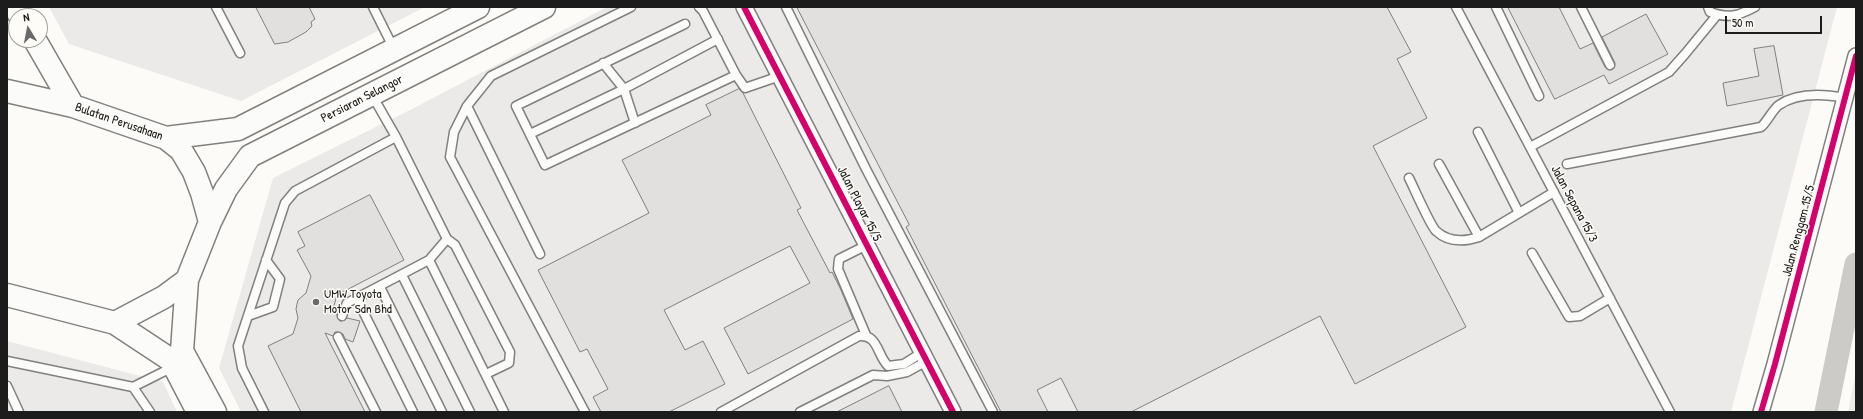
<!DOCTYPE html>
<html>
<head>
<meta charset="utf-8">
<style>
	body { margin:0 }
	#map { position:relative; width:1863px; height:419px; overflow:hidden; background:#fcfbf8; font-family:"Patrick Hand",sans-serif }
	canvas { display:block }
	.frame { position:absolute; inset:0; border:8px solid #1c1c1c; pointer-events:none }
	.north { position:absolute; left:8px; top:8px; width:40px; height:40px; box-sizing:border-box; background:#fdfcf7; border:1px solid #a3a29f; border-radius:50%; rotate:350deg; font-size:11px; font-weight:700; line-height:16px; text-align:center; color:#1c1c1c }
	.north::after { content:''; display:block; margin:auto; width:14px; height:18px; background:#6a6a69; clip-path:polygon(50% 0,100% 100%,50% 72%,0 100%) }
	.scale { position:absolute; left:1725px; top:16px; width:97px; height:18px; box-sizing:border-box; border:2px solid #1c1c1c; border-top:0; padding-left:5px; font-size:12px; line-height:14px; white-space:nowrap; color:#1c1c1c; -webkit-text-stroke:3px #fdfcf7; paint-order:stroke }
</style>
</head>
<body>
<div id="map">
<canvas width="1863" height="419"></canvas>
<div class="frame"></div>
<div class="north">N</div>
<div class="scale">50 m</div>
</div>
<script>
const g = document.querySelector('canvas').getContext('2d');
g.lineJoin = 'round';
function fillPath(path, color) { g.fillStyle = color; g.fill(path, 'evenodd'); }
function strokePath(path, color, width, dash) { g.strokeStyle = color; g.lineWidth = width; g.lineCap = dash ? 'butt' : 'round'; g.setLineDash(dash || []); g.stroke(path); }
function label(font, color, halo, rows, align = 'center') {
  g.font = font + ' "Patrick Hand",sans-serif'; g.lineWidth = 3; g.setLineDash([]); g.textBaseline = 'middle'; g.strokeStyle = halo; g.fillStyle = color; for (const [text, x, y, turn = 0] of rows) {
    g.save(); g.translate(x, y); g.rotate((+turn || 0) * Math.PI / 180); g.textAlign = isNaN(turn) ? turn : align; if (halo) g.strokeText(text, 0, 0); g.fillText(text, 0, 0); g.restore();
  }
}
fillPath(new Path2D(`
	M49,7H425L241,101L69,44Z
	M607,7H1837L1731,412H241L219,368L273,178L410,110Z
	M7,341L163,382L177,412H7Z`), '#ebeae8');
fillPath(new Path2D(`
	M1856,372V412H1848Z`), '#edece8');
strokePath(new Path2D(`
	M1826,412L1856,264`), '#cccbc7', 23);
const building = new Path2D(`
	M256,7H309L315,19L311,22L312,26L306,32L288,42L275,44Z
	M797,7H1387L1411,52L1397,59L1427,118L1373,146L1466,327L1355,384L1320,316L1131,412H1078L1061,378L1037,390L1048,412H1001L906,227L909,225Z
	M1508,7H1559L1580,49L1593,43L1605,67L1609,70L1614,68L1615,63L1602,37L1646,14L1668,54L1609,84L1604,75L1555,99Z
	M1774,46L1783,95L1727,106L1723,83L1759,76L1754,49Z
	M739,89L743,93L801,208L797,210L830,273L832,272L841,290L853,319L748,374L724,328L810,283L790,246L664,310L685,350L703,341L725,384L669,412H601L593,397L608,389L587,349L580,352L538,270L649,213L622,160L711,115L706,105Z
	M370,195L404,260L337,295L332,313L337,314L338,319L340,321L345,320L347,318L360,321L353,342L345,339L343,334L339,332H335L333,336L325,333L365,412H301L268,346L293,334L298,318L296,309L297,304L298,300L306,293L311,276L297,250L305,246L298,232Z
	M889,386L902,412H837Z`);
fillPath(building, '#e1e0de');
strokePath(building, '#81807f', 1);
const lane = new Path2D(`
	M216,7L240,53
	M373,7L394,49
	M699,7L703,11L736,75L745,88L780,76
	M786,7L866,169L993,412
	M1456,7L1670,412
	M1496,7L1539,96
	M1581,7L1610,65
	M1708,7L1710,12C1729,19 1738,16 1755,7
	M685,24L516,106L545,165L736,75
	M603,63L624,89L635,123
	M467,106L540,254
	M1478,132L1519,213
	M530,134L624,89L718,39
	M1530,147L1669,72L1685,54L1717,15
	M1439,164L1479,237
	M1567,164L1761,127C1767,122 1773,109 1779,105C1798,92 1824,94 1845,98
	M1409,178C1414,188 1430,225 1436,231C1448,242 1464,242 1479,237L1554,192
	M447,239L455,245L510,352L509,363L486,374
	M1532,253L1569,317L1580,316L1610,298
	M429,260L504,412
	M402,275L470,412
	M380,287L442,412
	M357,299L413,412
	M248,316L273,307L280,279L266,260
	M342,316L347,303L429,260L447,239L396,137L372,95
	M866,335L838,269L839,259L867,245
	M338,337L376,412
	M7,361L133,387L173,367
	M7,386L19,412
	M133,387L150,412
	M264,412L242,368L238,346L285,203L295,191L396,137
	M585,412L450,157L454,132L467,106L491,76L631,7
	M721,412L859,336C878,334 877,355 888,366L904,364L923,352
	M800,412L873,375L887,376L907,372L927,361`);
const street = new Path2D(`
	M744,7L953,412
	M1761,412L1775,364L1856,56`);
const primary = new Path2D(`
	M15,7L20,16
	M35,40L73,106
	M7,91L73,106L166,138L181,150L194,172L202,193L210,222L187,280L164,297L115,323L7,295
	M166,138L238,129L478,7
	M210,222L226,189L250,156L544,7
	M187,280L182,351L215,412
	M115,323L171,360L198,412`);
strokePath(lane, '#81807f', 11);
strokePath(street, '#81807f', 18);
strokePath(primary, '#81807f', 25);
strokePath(lane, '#fbfbf9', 8);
strokePath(street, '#fbfbf9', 15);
strokePath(primary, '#fbfbf9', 22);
strokePath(new Path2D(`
	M744,7L953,412
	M1761,412L1775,364L1856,56`), '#d6006c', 6);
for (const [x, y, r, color] of [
	[316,302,4,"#6a6a69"]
]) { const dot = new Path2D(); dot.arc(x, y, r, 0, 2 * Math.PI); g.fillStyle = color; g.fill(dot); strokePath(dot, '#fdfcf7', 1.5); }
label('13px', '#1c1c1c', '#fdfcf7', [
	["Persiaran Selangor",362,99,-27],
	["Bulatan Perusahaan",119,122,19],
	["Jalan Playar 15/5",859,204,63],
	["Jalan Sepana 15/3",1574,204,62],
	["Jalan Renggam 15/5",1799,231,-75]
]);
label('13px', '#1c1c1c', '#fdfcf7', [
	["UMW Toyota",324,295],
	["Motor Sdn Bhd",324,310]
], 'left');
</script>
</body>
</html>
